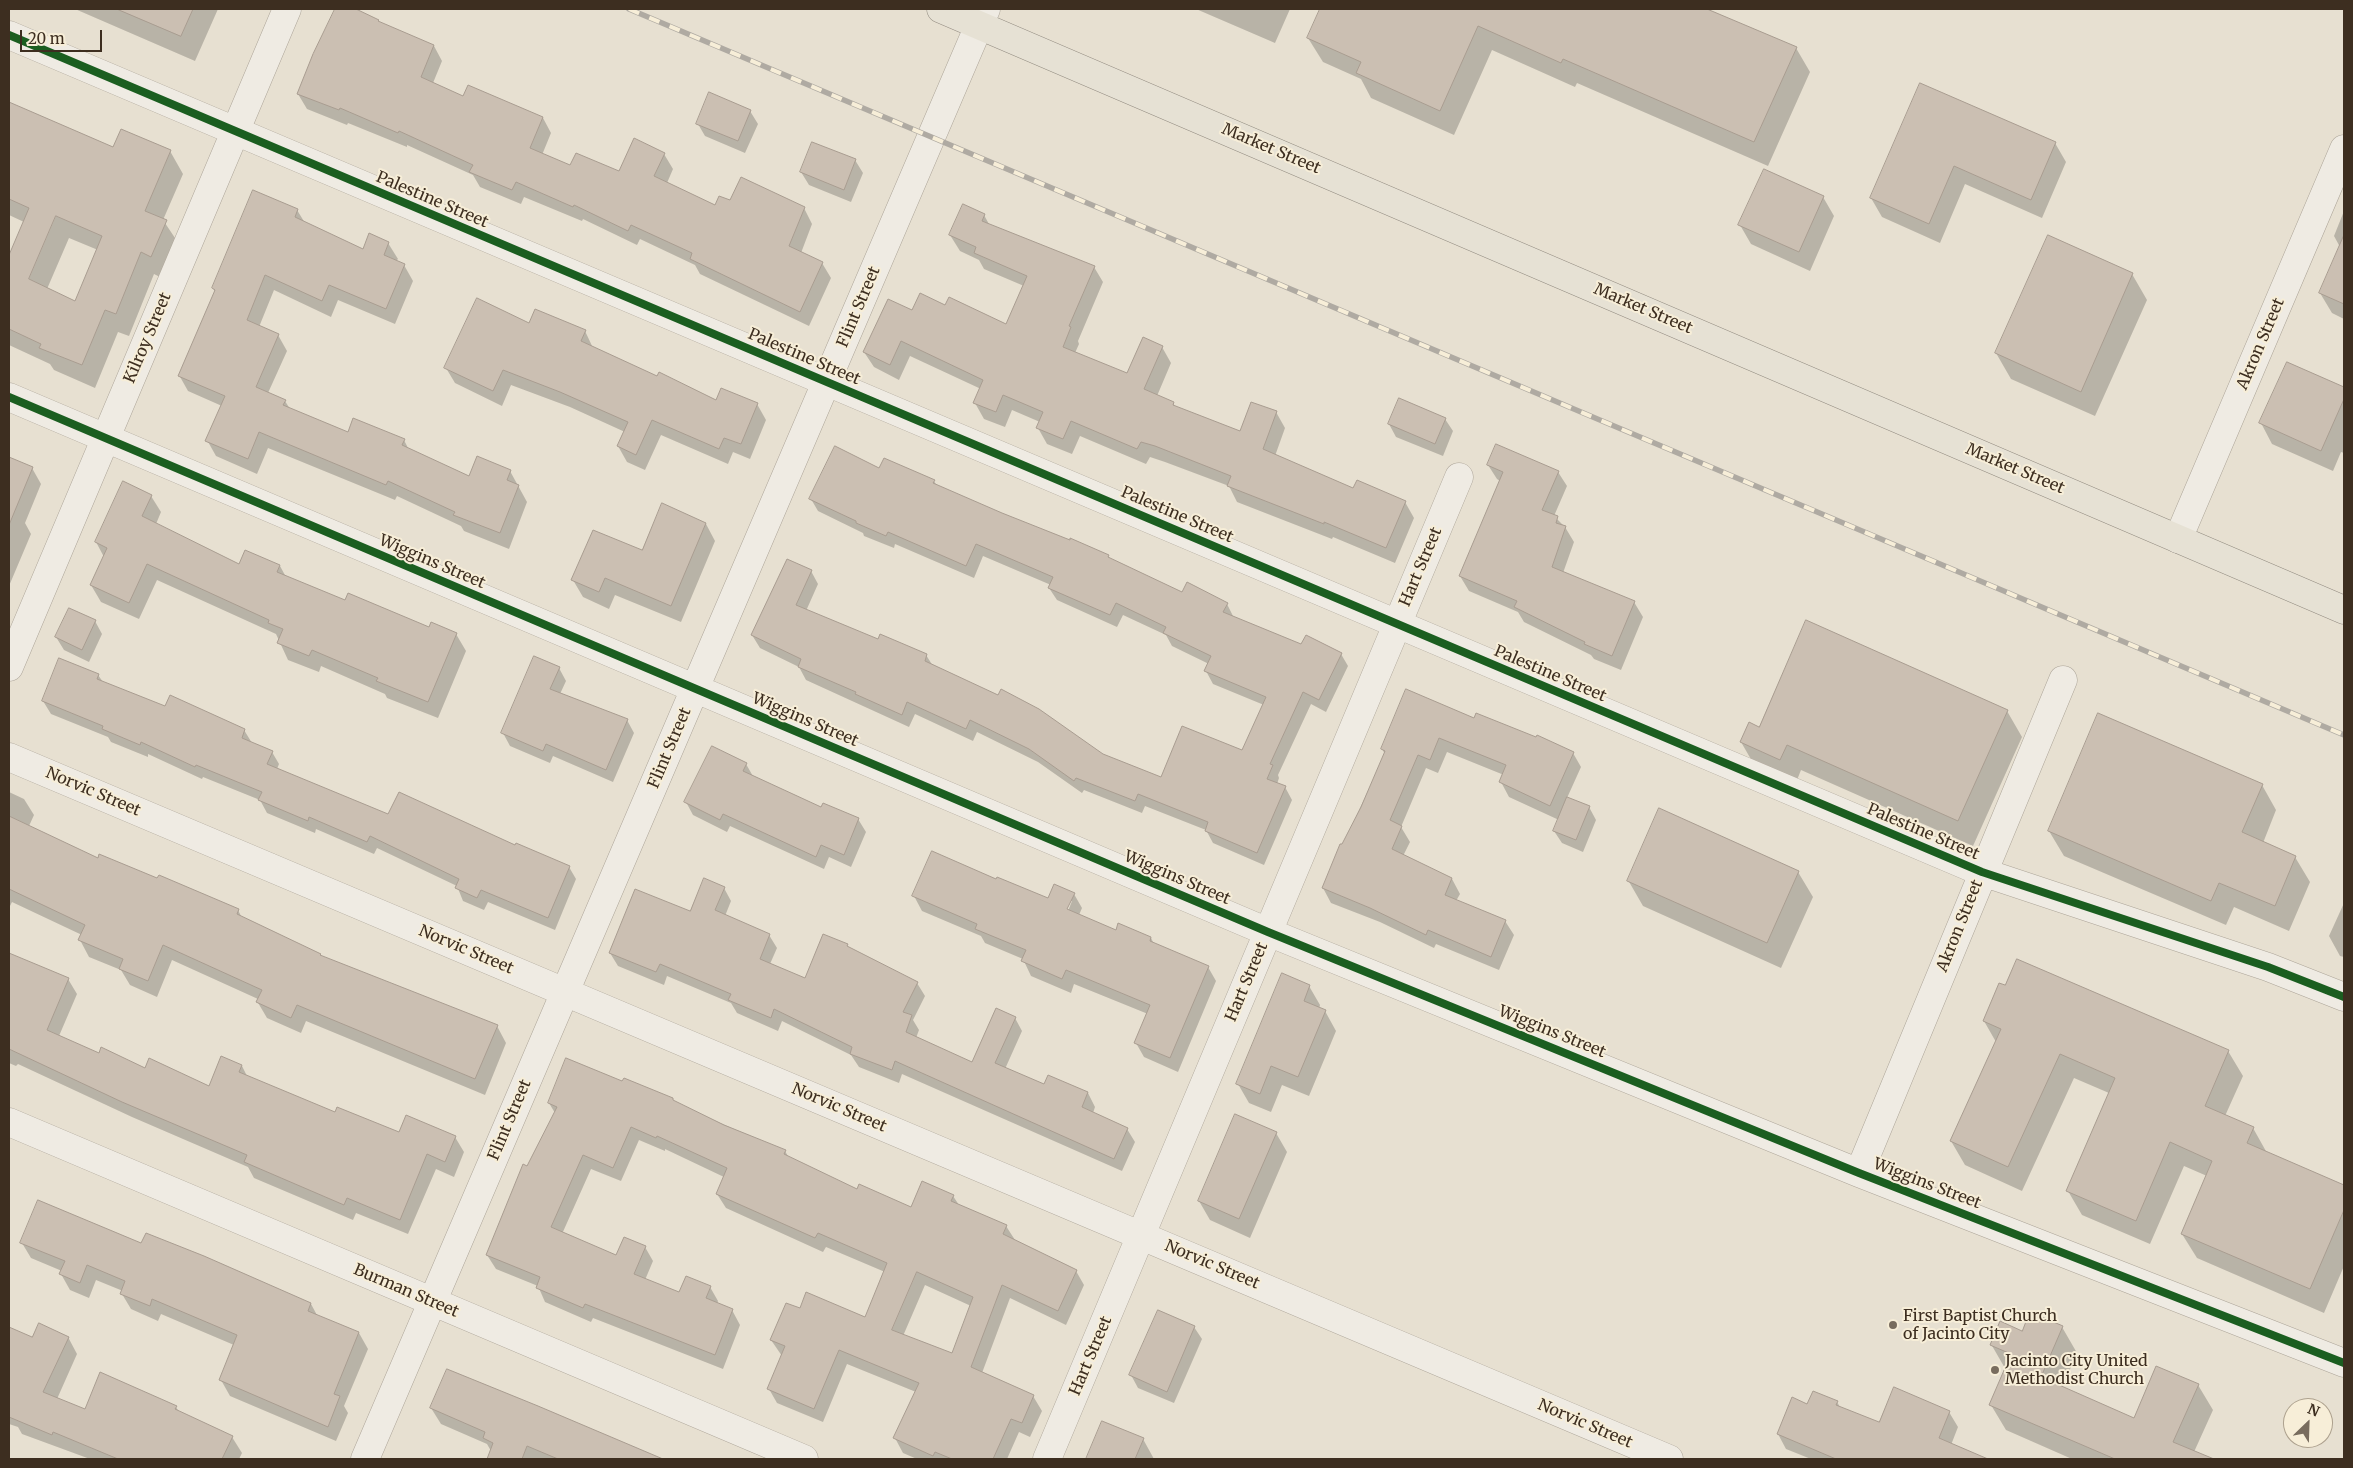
<!DOCTYPE html>
<html>
<head>
<meta charset="utf-8">
<style>
	body { margin:0 }
	#map { position:relative; width:2353px; height:1468px; overflow:hidden; background:#e7e0d1; font-family:Merriweather,serif }
	canvas { display:block }
	.frame { position:absolute; inset:0; border:10px solid #3d2e20; pointer-events:none }
	.north { position:absolute; left:2283px; top:1398px; width:50px; height:50px; box-sizing:border-box; background:#f7eed8; border:1px solid #ada18e; border-radius:50%; rotate:24deg; font-size:14px; font-weight:700; line-height:20px; text-align:center; color:#3d2e20 }
	.north::after { content:''; display:block; margin:auto; width:18px; height:22px; background:#786c5e; clip-path:polygon(50% 0,100% 100%,50% 72%,0 100%) }
	.scale { position:absolute; left:20px; top:30px; width:82px; height:22px; box-sizing:border-box; border:2px solid #3d2e20; border-top:0; padding-left:6px; font-size:15px; line-height:18px; white-space:nowrap; color:#3d2e20; -webkit-text-stroke:4px #f7eed8; paint-order:stroke }
</style>
</head>
<body>
<div id="map">
<canvas width="2353" height="1468"></canvas>
<div class="frame"></div>
<div class="north">N</div>
<div class="scale">20 m</div>
</div>
<script>
const g = document.querySelector('canvas').getContext('2d');
g.lineJoin = 'round';
function fillPath(path, color) { g.fillStyle = color; g.fill(path, 'evenodd'); }
function strokePath(path, color, width, dash) { g.strokeStyle = color; g.lineWidth = width; g.lineCap = dash ? 'butt' : 'round'; g.setLineDash(dash || []); g.stroke(path); }
function label(font, color, halo, rows, align = 'center') {
  g.font = font + ' Merriweather,serif'; g.lineWidth = 4; g.setLineDash([]); g.textBaseline = 'middle'; g.strokeStyle = halo; g.fillStyle = color; for (const [text, x, y, turn = 0] of rows) {
    g.save(); g.translate(x, y); g.rotate((+turn || 0) * Math.PI / 180); g.textAlign = isNaN(turn) ? turn : align; if (halo) g.strokeText(text, 0, 0); g.fillText(text, 0, 0); g.restore();
  }
}
fillPath(new Path2D(`
	M75,9H218L195,61Z
	M336,9H353L379,23L434,46L442,61L433,83L464,97L543,118L551,133L542,155L571,167L620,172L664,154L673,169L667,183L716,206L730,202L804,208L812,224L801,253L822,263L831,278L809,326L700,274L695,265L640,239L637,245L583,219L582,221L524,197L521,204L480,187L473,175L407,145V147L348,123L347,125L307,109L298,94Z
	M1196,9H1290L1275,43Z
	M1321,9H1706L1796,48L1810,72L1768,166L1577,83L1575,87L1492,50L1454,135L1371,98L1361,79L1323,62L1308,38Z
	M1921,85L2055,143L2066,162L2042,218L1965,184L1940,243L1882,217L1871,198Z
	M9,104L113,149L170,151L183,174L163,220L179,244L164,279L154,274L129,336L118,332L95,388L54,370L50,364L9,345V258L24,222L9,215ZM69,238L98,250L76,302L47,289Z
	M750,111L758,124L745,153L705,136L698,124Z
	M855,160L863,173L851,202L809,185L801,172Z
	M1823,197L1834,216L1810,271L1751,244L1740,225Z
	M297,210L305,223L363,251L388,243L398,259L396,261L404,265L413,281L395,324L338,300L331,317L274,290L259,327L278,335L287,351L268,393L285,401L290,409L348,434L404,440L409,450L470,478L510,471L527,502L509,549L464,531L461,526L397,496L395,500L268,448L257,474L216,456L207,440L222,406L188,391L179,375L215,292L213,288Z
	M2344,211V319L2332,313L2320,293L2340,247L2334,236Z
	M984,215L990,226L1094,267L1103,282L1078,341L1079,344L1075,353L1127,375L1162,347L1171,363L1157,396L1173,403L1176,408L1240,433L1276,412L1285,428L1275,456L1354,490L1405,502L1414,518L1395,563L1333,537L1332,539L1237,502L1229,486L1165,462L1150,457L1146,464L1080,436L1072,454L1047,444L1038,428L1040,422L1012,410L1005,427L984,419L975,403L981,389L910,356L899,380L874,367L864,352L913,312L946,307L1007,326L1024,286L984,269L979,260L960,251L950,235Z
	M2132,274L2147,300L2095,416L2011,379L1996,353Z
	M530,325L585,331L593,348L657,377L717,402L757,404L766,420L750,459L733,452L728,464L661,435L645,470L627,462L618,446L625,432L570,407L511,385L502,406L455,383L446,368Z
	M2287,363L2344,389V453L2341,452L2333,471L2272,444L2261,423Z
	M1445,419L1453,431L1443,456L1396,437L1389,424Z
	M9,459L32,468L41,484L25,523L31,534L9,586Z
	M1488,465L1558,472L1567,486L1554,516L1565,527L1574,542L1563,573L1634,602L1643,617L1621,670L1594,659L1591,655L1524,622L1518,612L1469,591L1460,576L1500,481L1497,479Z
	M880,470L934,481L937,486L1001,514L1070,541L1071,540L1108,556L1111,560L1183,594L1227,604L1234,618L1302,646L1341,654L1348,666L1326,712L1311,704L1278,775L1279,778L1277,784L1285,787L1292,800L1264,865L1213,843L1206,830L1145,806L1142,813L1084,790L1082,793L1038,762L977,732L973,741L915,714L909,727L806,680L799,667L760,648L752,635L811,571L818,584L806,611L879,641L926,655L933,666L1102,755L1162,779L1243,752L1264,705L1213,684L1206,671L1209,664L1172,646L1166,635L1123,615L1117,627L1057,600L1049,588L1051,585L983,556L974,578L895,544L894,548L864,536L863,533L818,511L811,499Z
	M151,496L161,512L156,524L240,566H280L286,577L346,602L430,629L456,634L466,651L438,718L387,698L385,694L321,666L319,672L288,660L276,634L157,580L139,619L101,602L91,585L104,557L96,542Z
	M706,524L715,541L681,622L615,595L609,609L583,597L573,580Z
	M95,621L102,634L89,662L64,650L56,637Z
	M559,668L566,681L560,694L627,720L634,733L613,782L553,756L550,763L510,746L503,733Z
	M98,675L103,682L165,708L244,730L252,743L272,752L279,764L277,769L389,816L515,846L569,867L576,879L555,930L488,902L484,910L463,901L457,886L377,848L374,854L316,829L315,833L267,813L260,800L203,777L202,779L148,754V757L111,742L108,737L51,714L43,701Z
	M2007,711L2022,737L1973,846L1801,770L1795,785L1756,768L1741,742L1759,728Z
	M1474,720L1573,753L1581,767L1567,798L1589,807L1596,820L1583,852L1562,843L1554,831L1559,820L1509,797L1501,782L1504,775L1447,752L1438,773L1426,768L1401,827L1410,842L1403,856L1452,879L1460,894L1456,901L1505,921L1514,935L1499,970L1436,944L1434,948L1380,922L1331,903L1323,888L1385,754L1382,749Z
	M712,748L746,764L754,778L822,809L858,819L866,832L851,867L829,857L824,869L730,826L727,832L693,815L686,802Z
	M2262,785L2276,810L2263,843L2295,857L2310,882L2289,931L2234,907L2226,925L2064,856L2049,831Z
	M9,792L24,799L34,815L29,826L98,860L238,910L242,918L320,954L322,958L497,1026L506,1043L485,1095L306,1021L301,1033L267,1018L257,1001L258,999L172,960L157,997L130,985L121,970L89,957L80,940L82,935L12,902L9,908Z
	M1798,872L1813,897L1781,968L1643,906L1628,880Z
	M996,881L1049,899L1074,894L1082,908L1079,915L1116,931L1151,938L1154,944L1208,967L1216,981L1178,1072L1144,1057L1136,1043L1148,1014L1074,984L1071,993L1031,976L1023,959L985,943L981,936L922,911L914,896ZM1070,901H1072L1066,916L1064,914Z
	M724,888L731,901L725,916L769,935L777,948L770,964L806,980L847,945L849,949L917,983L925,996L913,1020L919,1030L916,1038L972,1064L1015,1018L1022,1031L1005,1069L1045,1085L1049,1077L1088,1093L1095,1107L1093,1113L1127,1129L1135,1142L1122,1171L902,1074L899,1083L859,1067L851,1055L782,1021L778,1031L737,1013L731,1003L667,976L664,985L618,966L610,953L691,913Z
	M2344,903V957L2340,956L2329,936Z
	M9,954L68,979L77,994L59,1036L99,1054L209,1088L242,1066L248,1078L336,1114L399,1134L455,1137L464,1152L454,1177L436,1169L408,1234L356,1213L353,1220L254,1178L248,1167L132,1117L18,1064L16,1066L9,1063Z
	M2017,960L2228,1051L2243,1076L2225,1116L2253,1128L2267,1153L2344,1186V1266L2324,1313L2197,1258L2182,1234L2207,1176L2184,1166L2150,1244L2082,1215L2068,1191L2109,1093L2074,1078L2022,1191L1965,1165L1951,1141L1996,1042L1984,1021L2006,987Z
	M1309,986L1320,1005L1319,1009L1325,1011L1336,1031L1309,1096L1282,1085L1271,1112L1249,1103L1238,1084Z
	M549,1103H674L785,1151L789,1158L857,1190L912,1209L953,1196L959,1205L1006,1226L1015,1240L1076,1271L1084,1285L1066,1325L1010,1298L982,1373L1033,1396L1042,1411L1030,1437L1019,1432L1007,1459H917L903,1453L895,1438L916,1392L847,1364L823,1422L777,1403L769,1389L782,1356L771,1340L800,1310L865,1318L885,1272L826,1247L823,1252L726,1208L717,1194L724,1177L665,1149V1151L639,1140L621,1181L591,1169L562,1234L617,1257L645,1247L653,1261L645,1280L680,1294L710,1287L718,1301L717,1304L732,1310L740,1325L723,1369L593,1318L591,1322L545,1302L538,1286L496,1269L487,1255L527,1167L555,1113ZM925,1285L971,1306L953,1355L903,1336Z
	M1276,1133L1287,1152L1250,1238L1210,1220L1199,1201Z
	M22,1243L142,1245L203,1257L311,1304L318,1317L359,1333L368,1349L344,1406L348,1413L336,1441L230,1396L221,1380L234,1345L161,1314L158,1321L131,1309L122,1294L123,1291L96,1280L89,1298L70,1290L61,1274L62,1271L31,1258Z
	M1194,1327L1202,1339L1174,1403L1138,1388L1131,1375Z
	M2062,1327L2077,1353L2062,1388L2134,1419L2198,1385L2213,1410L2194,1452L2211,1459H2072L2006,1430L1991,1405L2006,1370L1991,1344L2022,1333Z
	M9,1328L33,1338L68,1337L77,1354L57,1399L85,1410L176,1407L179,1412L232,1437L242,1453L239,1459H90L22,1434L18,1427L9,1424Z
	M1837,1402L1840,1407L1880,1424L1949,1412L1958,1427L1951,1445L1986,1459H1811L1786,1449L1778,1434L1808,1405Z
	M431,1408L658,1458V1459H490L491,1451L487,1444L441,1424Z
	M1102,1423L1143,1439L1154,1459H1087Z`), '#0003');
const building = new Path2D(`
	M117,9H193L181,36Z
	M335,9H356L379,20L378,21L434,45L421,77L463,96L468,85L543,117L530,148L570,165L576,153L619,171L634,138L665,153L654,176L715,205L719,196L730,200L741,177L805,207L789,246L823,262L800,312L690,259L692,253L631,225L628,231L574,205L573,207L516,182L512,190L469,172L473,165L399,131L398,133L340,108L339,110L297,94L313,54Z
	M1320,9H1707L1797,47L1754,142L1563,59L1561,63L1478,26L1440,111L1356,73L1361,62L1307,38Z
	M1920,83L2056,142L2031,200L1954,166L1929,224L1870,198Z
	M709,92L751,110L738,141L696,124Z
	M9,102L113,147L121,129L171,150L145,211L167,220L151,257L141,252L116,314L105,310L82,365L39,348L41,344L9,329V255L29,208L9,199ZM56,216L102,236L75,301L29,279Z
	M812,142L856,159L844,190L800,172Z
	M1764,169L1824,196L1799,252L1738,225Z
	M253,190L298,209L295,217L363,249L369,233L389,242L384,255L405,264L386,309L329,285L322,301L265,275L247,320L279,334L256,387L286,400L283,405L348,432L353,418L405,439L402,445L469,476L477,456L511,470L507,480L519,485L500,533L453,515L455,512L388,481L386,485L259,432L248,459L205,441L225,396L178,376L215,290L212,288Z
	M963,204L985,214L982,221L1095,266L1069,326L1071,327L1063,347L1127,373L1143,337L1163,346L1144,389L1174,402L1173,405L1240,431L1251,402L1277,411L1263,449L1353,488L1357,480L1406,501L1386,548L1324,522V524L1227,486L1231,476L1155,446L1141,442L1137,449L1071,421L1063,439L1036,428L1043,412L1003,395L996,412L973,403L983,380L901,341L890,365L863,352L888,299L912,310L920,293L945,305L949,297L1006,324L1027,276L974,253L976,247L949,235Z
	M2048,235L2133,273L2081,392L1995,353Z
	M2344,235V304L2319,293Z
	M477,298L529,323L535,309L586,330L581,341L657,376L659,372L716,400L721,388L758,403L741,444L724,438L719,449L652,420L636,455L617,446L628,422L560,392L503,370L493,391L444,368Z
	M2287,362L2344,387V399L2321,451L2259,423Z
	M1399,398L1446,418L1435,444L1388,424Z
	M1496,444L1559,471L1542,510L1558,516L1556,523L1566,526L1552,567L1635,601L1612,656L1584,644L1585,642L1514,607L1517,601L1459,576L1503,472L1487,465Z
	M835,446L879,468L884,458L935,480L933,483L1002,513L1070,540V538L1109,555L1108,557L1182,592L1187,582L1228,603L1223,612L1301,644L1306,635L1342,653L1319,700L1303,692L1270,764L1273,765L1267,779L1286,786L1257,853L1205,831L1208,822L1138,794L1135,801L1076,778L1074,781L1029,749L970,720L966,729L907,702L902,715L855,694L856,692L798,667L801,659L751,635L787,559L812,570L796,605L878,639L880,634L927,654L925,661L998,695L1001,689L1039,709L1103,754L1161,777L1182,726L1242,750L1266,697L1204,671L1211,656L1163,633L1166,627L1116,603L1110,615L1048,588L1053,577L976,544L966,566L888,532L886,536L856,523V521L809,499Z
	M9,457L33,467L9,525Z
	M123,481L152,495L142,516L239,564L245,550L280,565L277,572L345,600L348,593L429,627L431,622L457,633L428,702L376,681L378,678L312,650L309,656L277,643L283,629L268,623L269,620L147,564L129,603L90,585L107,548L95,542Z
	M662,503L706,523L671,606L605,578L599,592L571,580L593,530L642,550Z
	M69,608L96,620L82,650L55,637Z
	M1806,620L2008,710L1958,821L1787,745L1780,760L1740,742L1749,722L1759,727Z
	M534,656L560,667L550,689L628,719L606,770L546,744L543,751L501,733Z
	M59,658L99,674L97,679L165,706L170,695L245,729L242,738L273,751L267,764L388,814L399,792L515,845L516,843L570,866L548,918L481,890L477,898L455,888L459,879L370,836L367,842L309,817L308,821L258,800L262,792L196,765L195,767L141,742L140,745L102,729L103,726L42,701Z
	M1406,689L1474,718L1476,713L1536,737L1537,735L1574,752L1550,806L1499,782L1506,765L1439,738L1430,760L1418,755L1390,820L1402,826L1392,849L1452,878L1445,895L1506,920L1491,957L1428,930L1426,935L1370,908L1322,888L1340,844H1342L1361,807L1385,751L1381,749Z
	M2098,713L2263,784L2242,832L2296,856L2275,906L2219,883L2211,901L2048,831Z
	M712,746L747,763L743,771L821,807L823,803L859,818L844,855L821,845L816,857L723,814L720,820L684,802Z
	M1567,797L1590,806L1576,840L1553,831Z
	M1659,808L1799,871L1767,943L1627,881Z
	M9,816L98,858L99,854L157,878L159,875L239,909L237,914L321,954L320,955L498,1025L475,1079L297,1005L291,1018L256,1002L262,990L163,945L148,981L119,969L123,959L78,940L85,925L9,889Z
	M932,851L996,879L997,877L1048,898L1054,884L1075,893L1067,909L1116,930L1118,923L1151,937L1150,941L1209,966L1170,1058L1134,1043L1150,1005L1066,970L1062,979L1021,961L1026,950L975,929L977,924L912,896Z
	M704,878L725,887L715,910L770,934L760,959L805,978L823,934L848,944L847,946L918,982L903,1012L912,1015L906,1032L972,1062L996,1008L1016,1017L995,1063L1044,1084L1048,1075L1088,1092L1082,1107L1128,1128L1114,1159L895,1061L892,1070L850,1054L852,1047L774,1009L771,1018L728,1000L731,994L660,964L656,972L609,953L635,889L690,911Z
	M9,953L69,978L47,1030L99,1053L101,1047L145,1068L149,1058L209,1086L221,1056L242,1065L239,1072L335,1112L337,1107L399,1132L406,1115L456,1136L445,1162L427,1154L400,1220L347,1198L344,1205L244,1162L247,1155L122,1102L9,1049Z
	M2017,959L2229,1050L2205,1106L2254,1127L2247,1143L2344,1185V1210L2310,1289L2181,1234L2212,1161L2170,1142L2136,1221L2066,1191L2115,1078L2060,1054L2008,1167L1950,1141L2001,1029L1983,1021L1999,983L2005,985Z
	M1282,973L1310,985L1304,1001L1326,1010L1298,1077L1271,1066L1260,1094L1236,1084Z
	M566,1058L622,1081L624,1078L673,1098V1100L724,1125L786,1150L784,1154L857,1189L859,1184L911,1207L922,1181L954,1195L951,1201L1007,1225L1003,1234L1077,1270L1058,1311L1002,1285L971,1367L1034,1395L1022,1423L1011,1419L993,1459H952L935,1452L933,1456L893,1438L919,1383L839,1350L814,1409L767,1389L785,1346L770,1340L786,1303L800,1308L806,1292L865,1317L887,1263L818,1233L815,1238L716,1194L727,1168L657,1136L656,1138L631,1127L613,1168L583,1155L551,1227L616,1255L624,1237L646,1246L634,1274L679,1292L686,1276L711,1286L706,1298L733,1309L715,1355L585,1304L583,1308L536,1288L540,1277L486,1255L523,1164L527,1166L557,1107L548,1103ZM917,1272L973,1297L952,1353L892,1330Z
	M1235,1114L1277,1132L1239,1219L1198,1201Z
	M38,1200L141,1243L146,1233L204,1256L311,1303L308,1311L359,1332L334,1394L340,1396L328,1427L219,1380L237,1335L152,1299L150,1306L120,1294L125,1281L87,1265L80,1283L59,1274L65,1261L20,1243Z
	M1158,1310L1195,1326L1167,1392L1129,1375Z
	M2030,1312L2063,1326L2041,1377L2134,1418L2156,1366L2199,1384L2173,1442L2214,1459H2115L1989,1405L2011,1354L1990,1345L2000,1321L2022,1331Z
	M39,1323L69,1337L43,1392L85,1409L100,1372L177,1406L175,1409L233,1436L222,1459H118L53,1432L52,1435L9,1417V1327L32,1337Z
	M447,1369L538,1406L663,1459H558L527,1446L522,1459H487L493,1443L483,1438L485,1432L430,1408Z
	M1894,1387L1950,1411L1939,1438L1988,1459H1836L1777,1434L1792,1397L1807,1404L1813,1391L1838,1401L1836,1405L1879,1422Z
	M1102,1421L1144,1438L1135,1459H1086Z`);
fillPath(building, '#cbbfb2');
strokePath(building, '#a89c90', 1);
const minor = new Path2D(`
	M9,35L1982,872L2268,967L2344,997
	M9,397L1268,932L1859,1173L2344,1363
	M2178,539L2344,149
	M9,667L287,9
	M9,757L1669,1459
	M9,1122L804,1459
	M1859,1173L2063,680
	M365,1459L986,9
	M1047,1459L1459,477`);
const major = new Path2D(`
	M941,9L2344,610`);
strokePath(minor, '#ada599', 29);
strokePath(major, '#928b80', 29);
strokePath(minor, '#efebe3', 28);
strokePath(major, '#e6e1d4', 28);
const rail = new Path2D(`
	M629,9L2344,735`);
strokePath(rail, '#afaaa2', 5.5);
strokePath(rail, '#f7eed8', 4, [11]);
strokePath(new Path2D(`
	M9,35L1982,872L2268,967L2344,997
	M9,397L1268,932L1859,1173L2344,1363`), '#1b5e20', 8);
for (const [x, y, r, color] of [
	[1893,1325,5,"#786c5e"],
	[1995,1370,5,"#786c5e"]
]) { const dot = new Path2D(); dot.arc(x, y, r, 0, 2 * Math.PI); g.fillStyle = color; g.fill(dot); strokePath(dot, '#f7eed8', 2); }
label('16px', '#3d2e20', '#f7eed8', [
	["Market Street",1271,149,23],
	["Palestine Street",432,200,23],
	["Flint Street",859,307,-67],
	["Market Street",1643,309,23],
	["Kilroy Street",148,338,-67],
	["Akron Street",2261,344,-67],
	["Palestine Street",804,357,23],
	["Market Street",2015,469,23],
	["Palestine Street",1177,515,23],
	["Wiggins Street",432,562,23],
	["Hart Street",1421,567,-67],
	["Palestine Street",1550,674,23],
	["Wiggins Street",805,720,23],
	["Flint Street",670,748,-67],
	["Norvic Street",93,792,23],
	["Palestine Street",1923,832,23],
	["Wiggins Street",1177,878,23],
	["Akron Street",1960,926,-68],
	["Norvic Street",466,950,23],
	["Hart Street",1247,982,-67],
	["Wiggins Street",1552,1032,22],
	["Norvic Street",839,1108,23],
	["Flint Street",510,1120,-67],
	["Wiggins Street",1927,1184,21],
	["Norvic Street",1212,1265,23],
	["Burman Street",406,1291,23],
	["Hart Street",1091,1356,-67],
	["Norvic Street",1585,1424,23]
]);
label('16px', '#3d2e20', '#f7eed8', [
	["First Baptist Church",1903,1316],
	["of Jacinto City",1903,1334],
	["Jacinto City United",2005,1361],
	["Methodist Church",2005,1379]
], 'left');
</script>
</body>
</html>
